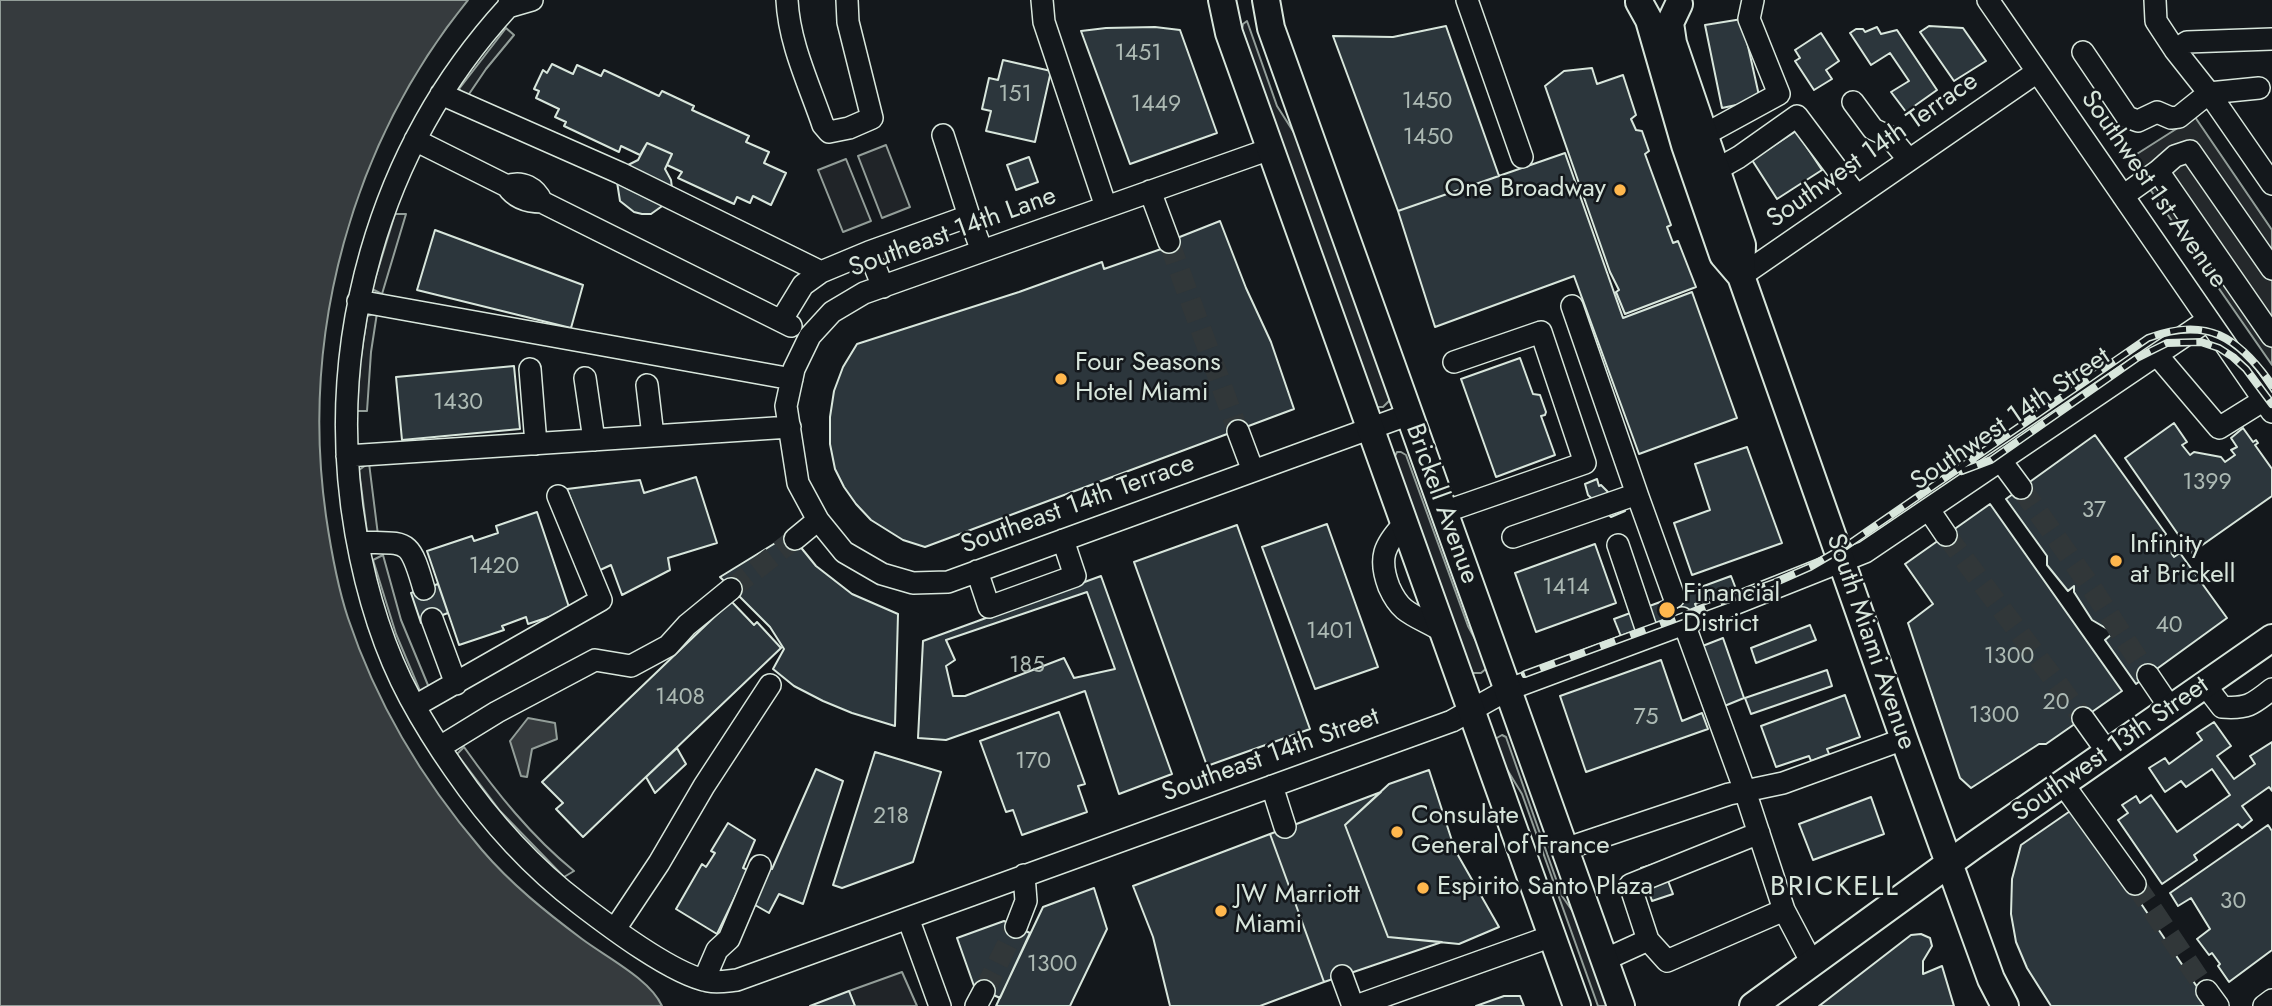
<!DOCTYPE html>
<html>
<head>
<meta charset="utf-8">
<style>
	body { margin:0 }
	canvas { display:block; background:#14181c }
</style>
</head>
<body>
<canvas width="2272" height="1006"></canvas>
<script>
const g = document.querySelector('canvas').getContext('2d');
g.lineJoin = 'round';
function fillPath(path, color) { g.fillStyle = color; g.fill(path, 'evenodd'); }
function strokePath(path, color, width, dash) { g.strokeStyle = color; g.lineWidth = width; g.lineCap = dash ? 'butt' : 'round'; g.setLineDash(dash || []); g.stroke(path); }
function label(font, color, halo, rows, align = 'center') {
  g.font = font + ' Jost,sans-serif'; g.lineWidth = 5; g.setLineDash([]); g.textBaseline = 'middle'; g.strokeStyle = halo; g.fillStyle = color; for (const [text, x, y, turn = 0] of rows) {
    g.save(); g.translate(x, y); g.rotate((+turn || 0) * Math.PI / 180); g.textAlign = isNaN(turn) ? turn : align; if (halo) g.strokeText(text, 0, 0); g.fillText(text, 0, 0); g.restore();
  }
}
const green = new Path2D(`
	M1247,21L1277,106L1307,153L1390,393V400L1383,407H1376L1370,401L1242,29L1243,24Z
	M506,28L514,35L486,69L467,97L459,89Z
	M886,145L910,207L882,218L858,156Z
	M846,159L871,221L843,232L818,170Z
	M395,214H406L382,294L372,289Z
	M377,313L371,352L367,411H357L360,363L367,316Z
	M1397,452H1401L1406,455L1468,626L1483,654L1487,668L1481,673H1473L1467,665L1393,460Z
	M369,463L378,535L367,532L359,470Z
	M383,555L401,620L430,690L420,691L396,634L373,560Z
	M1502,735L1506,737L1562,896L1585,929L1611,1006H1598L1522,794L1500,758L1495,739Z
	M464,747C496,792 531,836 574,871L564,877L500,811L457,754Z
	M902,972L917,1006H855L849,991Z`);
fillPath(green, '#202428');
strokePath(green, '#939e99', 2);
const parking = new Path2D(`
	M2195,117L2272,230V365L2129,159Z`);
fillPath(parking, '#24282b');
strokePath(parking, '#939e99', 2);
const water = new Path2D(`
	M0,0H468C352,143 300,333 326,516C331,550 337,585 348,618C377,705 423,781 482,850C511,884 546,912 582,939C606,957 650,979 662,1006H0Z
	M528,718L555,723L557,739L532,749L527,777L521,776L510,741Z`);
fillPath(water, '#363b3e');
strokePath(water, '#939e99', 2);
const building = new Path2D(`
	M1742,19L1760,100L1722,108L1705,25Z
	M1446,26L1499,176L1398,211L1333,36L1393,37Z
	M1929,26L1963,28L1986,61L1954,81L1920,32Z
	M1155,27L1180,30L1217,133L1130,164L1081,31L1106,28Z
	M1877,27L1881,34L1897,30L1937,90L1906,112L1891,92L1909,81L1890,53L1871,65L1850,33L1856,29H1863L1865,32Z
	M1821,33L1839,61L1826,70L1832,79L1814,90L1795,61L1800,58L1795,50Z
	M1003,60L1051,71L1035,142L986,131L991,111L982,109L989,78L998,80Z
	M552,64L573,74L577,65L601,76L604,70L659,96L662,91L694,106L692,110L749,136L746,142L769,152L764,163L786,173L771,205L753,196L750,203L737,197L734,204L678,178L682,172L667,165L672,154L647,143L640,155L621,146L619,152L564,126L566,122L555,117L559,109L536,98L539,91L534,89L543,70L547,73Z
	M1592,68L1597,84L1623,75L1636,115L1631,119L1636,130L1642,131L1649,151L1645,154L1671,225L1667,227L1673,243L1678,241L1696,287L1625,314L1616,292L1619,290L1610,272L1545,86L1564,71Z
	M1796,131L1822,170L1777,199L1752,160Z
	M647,143L672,154L665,169L671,180L672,188L665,204L651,214H642L634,212L620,201L617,182L626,166L638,160Z
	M1565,153L1623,318L1692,292L1737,418L1639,454L1574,276L1435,327L1398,211Z
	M1029,157L1038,182L1016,190L1007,165Z
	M1220,221L1246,288L1271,342L1294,409L925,547L903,540L871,520L856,504L844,487L835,469L830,444V417L834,391L843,367L857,344L1019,292L1102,262L1104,269L1164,248L1162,244Z
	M435,230L583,285L571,328L417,290Z
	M1520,358L1533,394L1540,395L1546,412L1545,415L1541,416L1555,455L1496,477L1461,379Z
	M514,366L520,429L402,440L396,377Z
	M2174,423L2187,442L2182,445L2190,455L2194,452L2221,457L2225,462L2235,455L2231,450L2237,447L2231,438L2243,428L2253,442L2256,440L2258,443L2255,445L2272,469V496L2191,553L2125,458Z
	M2095,435L2166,534L2161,538L2174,557L2180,553L2227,618L2136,684L2105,640L2112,634L2109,630L2092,620L2074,592V586L2068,591L2047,565V556L2006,499Z
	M1747,447L1782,543L1692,575L1674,523L1710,510L1695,464Z
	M696,477L717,543L668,558L670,570L622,595L611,565L598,571L567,489L640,480L644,493Z
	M1597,479L1599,486L1601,485L1623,507L1625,511L1611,517L1588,495L1585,484Z
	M1990,504L2122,691L2046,744H2039L1971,788L1960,778L1908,623L1933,604L1905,564Z
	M537,512L570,610L528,624L526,617L502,626L504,630L459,645L427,551L472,536L474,541L498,533L496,526Z
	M1327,524L1378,667L1315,689L1262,547Z
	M1237,525L1310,729L1207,766L1134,562Z
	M790,534L816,566L852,594L898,614L895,726L852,713L823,701L794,686L773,669L784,649L770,627L720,577Z
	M1595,544L1616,603L1536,632L1515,573Z
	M1101,576L1172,774L1119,794L1085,691L946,740L918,738L923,641Z
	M1731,576L1736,589L1695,604L1698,612L1622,639L1614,619Z
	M438,584L448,613L421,623L411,593Z
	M1087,592L1115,669L1074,678L1064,658L965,696H953L946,666L955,660L946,640Z
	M731,601L754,625L757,622L781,648L583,837L556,809L563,803L542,782Z
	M1810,625L1816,640L1756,663L1751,648Z
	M1723,638L1744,698L1722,707L1700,647Z
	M1661,660L1682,721L1702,713L1708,729L1586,772L1560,696Z
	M1827,670L1832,686L1751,714L1745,698Z
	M1845,695L1860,737L1827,749L1829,754L1811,761L1809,756L1776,767L1761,726Z
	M1059,712L1085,784L1078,786L1087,812L1022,835L1013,810L1006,812L980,741Z
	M2214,722L2231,746L2217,756L2234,779L2255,764L2250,756L2272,742V791L2269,787L2242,806L2252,820L2242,828L2238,824L2194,855L2197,860L2162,884L2118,820L2128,813L2122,805L2136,796L2140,803L2151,795L2177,832L2230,795L2212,769L2186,787L2181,781L2165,792L2149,768L2165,758L2169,764L2202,740L2197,733Z
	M677,748L686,764L655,793L646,777Z
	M875,752L941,772L913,862L842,888L833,885Z
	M816,769L843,781L803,904L779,894L769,913L748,901L764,867L772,869Z
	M1429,770L1455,850L1499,927L1459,944L1388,937L1345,825L1389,784Z
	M1381,792L1345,825L1388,937L1442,942L1324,982L1270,834Z
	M1871,797L1884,834L1813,860L1799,824Z
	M2076,807L2210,1006H2051L2027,968L2016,942L2011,914L2012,879L2021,845Z
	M728,823L755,840L743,868L748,870L717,934L676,909L702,864L706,867L715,853L711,851Z
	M2268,825L2272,831V950L2229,982L2218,966L2220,964L2212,953L2209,955L2197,939L2210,929L2191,898L2178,906L2170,893Z
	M1270,834L1324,982L1260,1006H1170L1153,937L1133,886Z
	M1661,862L1673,894L1652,901L1641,868Z
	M1094,888L1107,929L1070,1006H996L1043,907Z
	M1004,921L1030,933L1000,998L974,986L957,938Z
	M1921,934L1930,938L1932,946L1923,961V974L1942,966L1954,1006H1819L1911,935Z
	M849,991L855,1006H810Z
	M1504,996H1520L1524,1006H1476Z`);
fillPath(building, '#2c363c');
strokePath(building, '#d8e6dc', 2);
strokePath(new Path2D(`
	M1169,242L1238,431
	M2021,488L2093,590L2148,675
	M1946,535L2083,718
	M731,589L795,539
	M2135,884L2207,991
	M984,991L1016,927`), '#313739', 21, [21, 10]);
const minor = new Path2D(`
	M510,0L508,7C378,149 323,345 356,534C366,590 383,648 410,698C423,722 438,746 454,769C489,820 531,867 580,904C610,927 672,974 708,981C718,983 727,981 737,980L1452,721L1507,690L1684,624L1865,552L2208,320
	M787,0C789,43 809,84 823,125L829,132L849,128L872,118L848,22L847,0
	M1042,0L1044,22L1106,207
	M1467,0L1522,157
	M1988,0L2272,412
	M2155,0L2156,21L2175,50L2209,93L2272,184
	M508,7L532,0
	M2175,50L2187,42L2272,39
	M2083,52L2127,117L2138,121L2157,112L2171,118L2179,117L2209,93L2259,88
	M441,94L620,173L821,272L869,252L883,287
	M1853,102L1873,129L1890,137L1909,160
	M943,135L969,216
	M415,140L507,186
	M1693,141L1779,94L1749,19L1753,0
	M1270,149L864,293L832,312L810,336L794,369L786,406L798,483L818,520L844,552L882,574L913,583L948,582L1410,414
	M1716,170L1739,157L1797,116L1857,196
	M1150,191L1169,242
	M2123,196L2158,171
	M542,202C536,188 522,180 507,186C515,198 528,202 542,202L791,326
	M869,252L969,216L982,251
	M2272,269L2190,151L2175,156L2158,171L2272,336
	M1741,276L2037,72
	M358,301L792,379
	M781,321L803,285L821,272
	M2157,355L2219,428L2264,400
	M530,369L536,444
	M585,378L594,440
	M647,385L653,436
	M1238,431L1253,471
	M347,456L790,427
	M2001,461L2021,488
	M1637,494L1674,597
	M1929,510L1946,535
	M1444,512L1585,463L1541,332L1454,362
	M1404,524C1384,545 1378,558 1389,587C1393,596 1397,603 1404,609C1415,618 1430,623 1442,631
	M1513,537L1637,494L1572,306
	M795,539L818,520
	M358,542C408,544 409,536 424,589
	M1618,545L1649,637
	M977,571L989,607L1075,576L1063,540
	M432,619L456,684
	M2148,675L2171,709
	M2205,685L2222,707C2247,709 2252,705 2272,689
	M415,706L601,600L558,496
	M2083,718L2108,753
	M440,747L497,712L595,660L631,666L668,646L687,625L731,589
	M2063,784L2135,884
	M1272,786L1285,827
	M1759,833L1630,885L1648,940L1667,961L1784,910
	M1565,849L1729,794L1745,791L1682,618
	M908,918L940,1006
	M1016,927L1026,901L1024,875
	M615,929L659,863L704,786L770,685
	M1604,960L1648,940
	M1812,963L1784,910L1745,791L1783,783L1904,739
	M1342,976L1353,1006
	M704,980L717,950L729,939L760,866
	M2207,991L2218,1006
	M976,1006L984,991
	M1356,1006L1552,936
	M2264,1006L2272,1000`);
const major = new Path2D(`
	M1222,0L1229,33L1577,1006
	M1266,0L1271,28L1621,1006
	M1639,2L1649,20L1685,145L1723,255L1741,276
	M1679,4L1670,23L1673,43L1742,245L1741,276L1904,739L1991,979L2005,1006
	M1753,1006L1973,846L2272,638`);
strokePath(minor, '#d8e6dc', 24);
strokePath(major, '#d8e6dc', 30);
strokePath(minor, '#14181c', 21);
strokePath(major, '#14181c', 26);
const rail = new Path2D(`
	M1962,471L1991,460L2137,358L2167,343L2201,342L2219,348L2233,357L2246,369L2272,404
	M1525,674L1776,582L1810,567L1846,546L2148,338C2207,316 2238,337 2272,385`);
strokePath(rail, '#d8e6dc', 8);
strokePath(rail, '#14181c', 5, [16]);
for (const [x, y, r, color] of [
	[1620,190,7,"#ffb74d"],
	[1061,379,7,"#ffb74d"],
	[2116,561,7,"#ffb74d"],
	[1667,610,9,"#ffb74d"],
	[1397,832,7,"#ffb74d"],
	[1423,888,7,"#ffb74d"],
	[1221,911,7,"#ffb74d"]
]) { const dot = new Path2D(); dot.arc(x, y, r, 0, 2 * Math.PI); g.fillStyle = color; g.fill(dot); strokePath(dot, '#14181c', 2.5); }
label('23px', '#adbab4', null, [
	["1451",1138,54],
	["151",1015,95],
	["1450",1427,102],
	["1449",1156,105],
	["1450",1428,138],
	["1430",458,403],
	["1399",2207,483],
	["37",2094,511],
	["1420",494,567],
	["1414",1566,588],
	["40",2169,626],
	["1401",1330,632],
	["1300",2009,657],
	["185",1027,666],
	["1408",680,698],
	["20",2056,703],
	["1300",1994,716],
	["75",1646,718],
	["170",1033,762],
	["218",891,817],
	["30",2233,902],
	["1300",1052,965]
]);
label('26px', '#d8e6dc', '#14181c', [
	["Southwest 14th Terrace",1873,151,-35],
	["Southwest 1st Avenue",2153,190,55],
	["Southeast 14th Lane",953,233,-20],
	["Southwest 14th Street",2011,420,-34],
	["Brickell Avenue",1441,504,70],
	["Southeast 14th Terrace",1078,505,-20],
	["South Miami Avenue",1870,642,71],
	["Southwest 13th Street",2111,750,-35],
	["Southeast 14th Street",1271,756,-20]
]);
label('26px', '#d8e6dc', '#14181c', [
	["One Broadway",1606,190,"right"],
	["Four Seasons",1075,364],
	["Hotel Miami",1075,394],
	["Infinity",2130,546],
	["at Brickell",2130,576],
	["Financial",1683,595],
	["District",1683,625],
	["Consulate",1411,817],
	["General of France",1411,847],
	["Espirito Santo Plaza",1437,888],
	["JW Marriott",1235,896],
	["Miami",1235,926]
], 'left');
g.letterSpacing = '2px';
label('28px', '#d8e6dc', '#14181c', [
	["BRICKELL",1835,888]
]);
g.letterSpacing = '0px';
</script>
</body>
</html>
